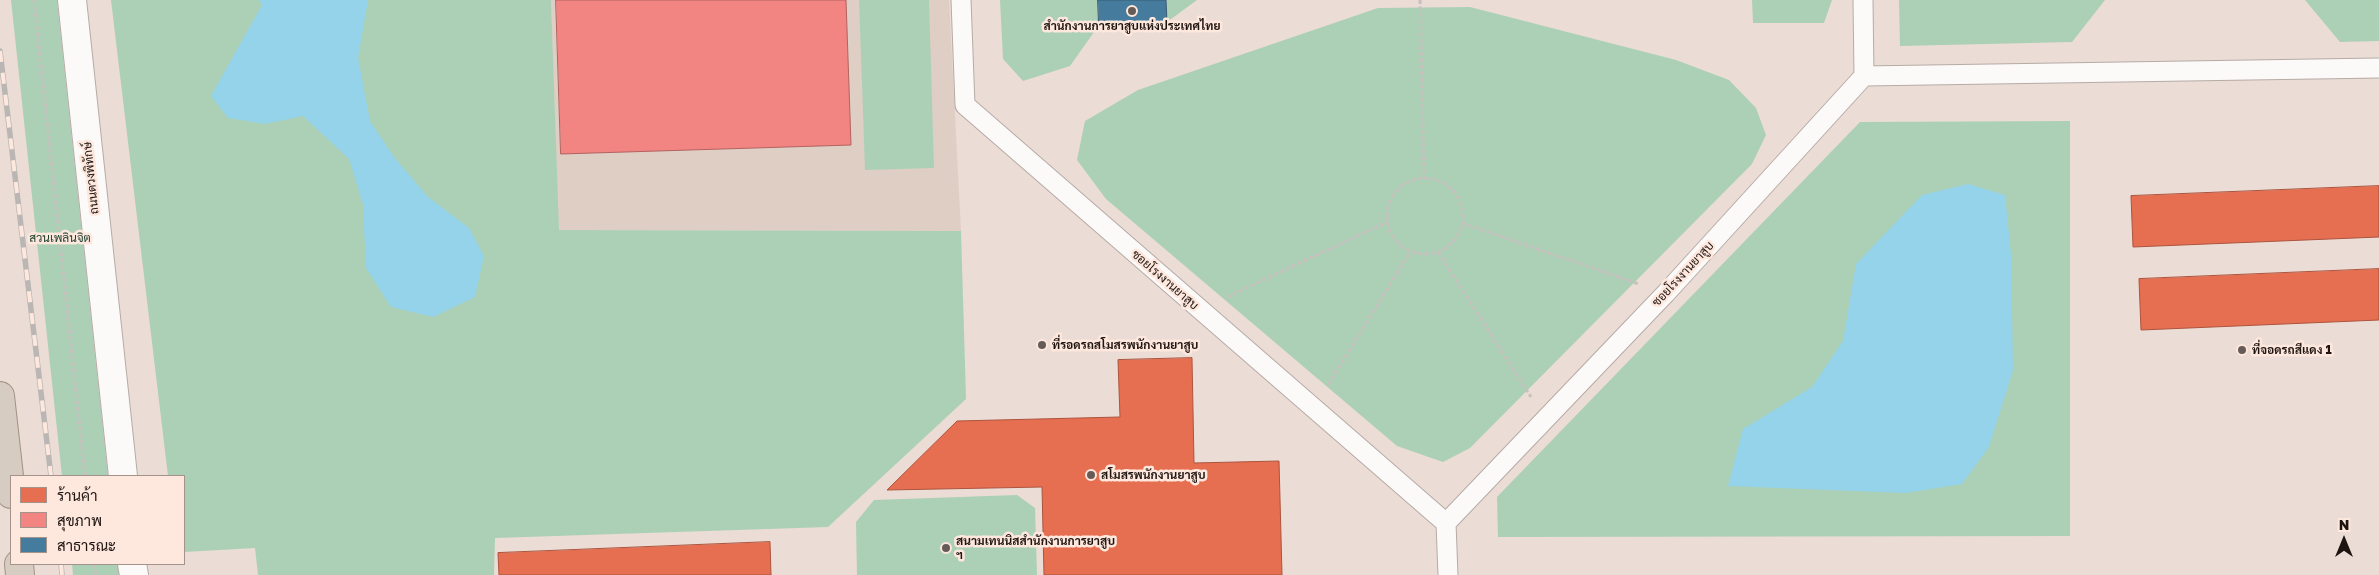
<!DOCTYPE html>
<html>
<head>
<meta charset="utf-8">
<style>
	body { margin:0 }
	#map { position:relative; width:2379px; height:575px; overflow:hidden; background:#ebdcd5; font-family:"Golos Text",Sarabun,sans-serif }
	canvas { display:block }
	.legend { position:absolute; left:10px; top:475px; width:175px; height:90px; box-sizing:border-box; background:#fee7dd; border:1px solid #a4938b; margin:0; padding:6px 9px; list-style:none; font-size:15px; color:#1e1511 }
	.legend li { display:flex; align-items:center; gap:10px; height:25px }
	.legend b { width:25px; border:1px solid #a4938b }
	.north { position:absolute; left:2319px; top:515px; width:50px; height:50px; -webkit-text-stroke:4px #fee7dd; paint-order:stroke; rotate:0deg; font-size:14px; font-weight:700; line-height:20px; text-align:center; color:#1e1511 }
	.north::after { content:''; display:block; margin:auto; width:18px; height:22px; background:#1e1511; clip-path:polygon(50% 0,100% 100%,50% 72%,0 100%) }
</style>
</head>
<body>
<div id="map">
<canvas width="2379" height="575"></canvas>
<ul class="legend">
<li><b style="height:14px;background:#e76f51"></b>ร้านค้า</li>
<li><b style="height:14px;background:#f28482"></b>สุขภาพ</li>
<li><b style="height:14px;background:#457b9d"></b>สาธารณะ</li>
</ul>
<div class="north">N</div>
</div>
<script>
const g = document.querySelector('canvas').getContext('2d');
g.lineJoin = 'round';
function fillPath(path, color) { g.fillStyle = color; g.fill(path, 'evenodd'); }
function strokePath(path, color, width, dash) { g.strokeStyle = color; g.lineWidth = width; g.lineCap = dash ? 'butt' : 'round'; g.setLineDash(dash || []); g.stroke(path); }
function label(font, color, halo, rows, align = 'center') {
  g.font = font + ' "Golos Text",Sarabun,sans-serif'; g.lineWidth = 5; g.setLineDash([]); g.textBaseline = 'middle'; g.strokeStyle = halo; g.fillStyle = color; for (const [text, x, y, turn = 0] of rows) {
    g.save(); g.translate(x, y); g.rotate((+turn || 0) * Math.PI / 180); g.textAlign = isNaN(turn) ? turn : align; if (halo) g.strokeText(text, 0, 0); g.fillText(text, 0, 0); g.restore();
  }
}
fillPath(new Path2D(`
	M551,0H949L961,231L558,230Z`), '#dfcec3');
fillPath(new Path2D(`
	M11,0H57L108,476H62Z
	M111,0H551L559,230L961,231L966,399L828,527L495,538L494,575H258L255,548L184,552V476H168Z
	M859,0H929L934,168L865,170Z
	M1000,0H1098L1099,25L1070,66L1023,81L1003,59Z
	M1166,0H1197L1167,22Z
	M1752,0H1832L1824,23H1753Z
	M1899,0H2105L2072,42L1900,46Z
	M2305,0H2379V41L2340,42Z
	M1470,7L1676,60L1729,80L1756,108L1766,135L1752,164L1470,448L1443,462L1397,446L1106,199L1077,160L1085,121L1138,90L1378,8Z
	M2070,121V536L1498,537L1497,497L1860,122Z
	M1017,495L1035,508L1037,575H857L856,522L874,500Z
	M72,564H118L119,575H73Z`), '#acd0b6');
fillPath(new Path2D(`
	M259,0H368L358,58L370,121L394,157L428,197L469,228L484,256L475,297L433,317L391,307L366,268L363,204L349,159L303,116L265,124L228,118L211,96L262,5Z
	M1968,184L2005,195L2011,255L2013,370L1989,447L1962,484L1906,493L1728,486L1743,429L1812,387L1843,341L1856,264L1922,195Z`), '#94d3ea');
const shops = new Path2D(`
	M2379,186V237L2133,247L2131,196Z
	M2379,269V320L2141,330L2139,279Z
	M1192,358L1194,463L1279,461L1282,575H1044L1042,487L887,490L957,421L1120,417L1118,360Z
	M770,542L771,575H499L498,553Z`);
fillPath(shops, '#e76f51');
strokePath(shops, '#ab543e', 1);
const health = new Path2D(`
	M556,0H846L851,145L561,154Z`);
fillPath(health, '#f28482');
strokePath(health, '#b26360', 1);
const public = new Path2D(`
	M1098,0H1166L1167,22L1099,25Z`);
fillPath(public, '#457b9d');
strokePath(public, '#395c73', 1);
const service = new Path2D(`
	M961,0L965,105L1446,523
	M1864,76L2379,68
	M1448,575L1446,523L1666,293L1864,76L1863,0`);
const tertiary = new Path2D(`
	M72,0L123,476
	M132,564L134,575`);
const motorway = new Path2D(`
	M0,396L11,494
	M19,564L20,575`);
strokePath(service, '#b6aba6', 21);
strokePath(tertiary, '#b6aba6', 30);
strokePath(motorway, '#a39285', 30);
strokePath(new Path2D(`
	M34,0L85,476
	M1420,0L1424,178
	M1387 216a38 38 0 1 1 76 0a38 38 0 1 1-76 0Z
	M1462,223L1639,284
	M1438,252L1531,397
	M1227,297L1387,222
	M1328,385L1410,252
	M94,564L96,575`), '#c6c1bf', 3, [4, 2.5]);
strokePath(service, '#fcfaf9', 19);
strokePath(tertiary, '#fcfaf9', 28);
strokePath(motorway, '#d7ccc1', 28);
const rail = new Path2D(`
	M0,51L51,476
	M61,564L62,575`);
strokePath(rail, '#bab6b4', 5.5);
strokePath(rail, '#fee7dd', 4, [11]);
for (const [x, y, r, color] of [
	[1132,11,5,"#665b56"],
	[1042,345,5,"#665b56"],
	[2242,350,5,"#665b56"],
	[1091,475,5,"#665b56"],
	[946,548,5,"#665b56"]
]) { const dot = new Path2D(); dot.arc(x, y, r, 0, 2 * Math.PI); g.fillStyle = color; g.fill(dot); strokePath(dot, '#fee7dd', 2); }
label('bold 12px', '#1e1511', '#fee7dd', [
	["สำนักงานการยาสูบแห่งประเทศไทย",1132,26,"center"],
	["ที่รอดรถสโมสรพนักงานยาสูบ",1052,345],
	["ที่จอดรถสีแดง 1",2252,350],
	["สโมสรพนักงานยาสูบ",1101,475],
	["สนามเทนนิสสำนักงานการยาสูบ",956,541],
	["ฯ",956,555]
], 'left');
label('12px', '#1e1511', '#fee7dd', [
	["ถนนดวงพิทักษ์",91,178,-96],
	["ซอยโรงงานยาสูบ",1683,274,-47],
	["ซอยโรงงานยาสูบ",1165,280,41]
]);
label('12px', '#1b3f2d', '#fee7dd', [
	["สวนเพลินจิต",60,238]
]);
</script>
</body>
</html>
